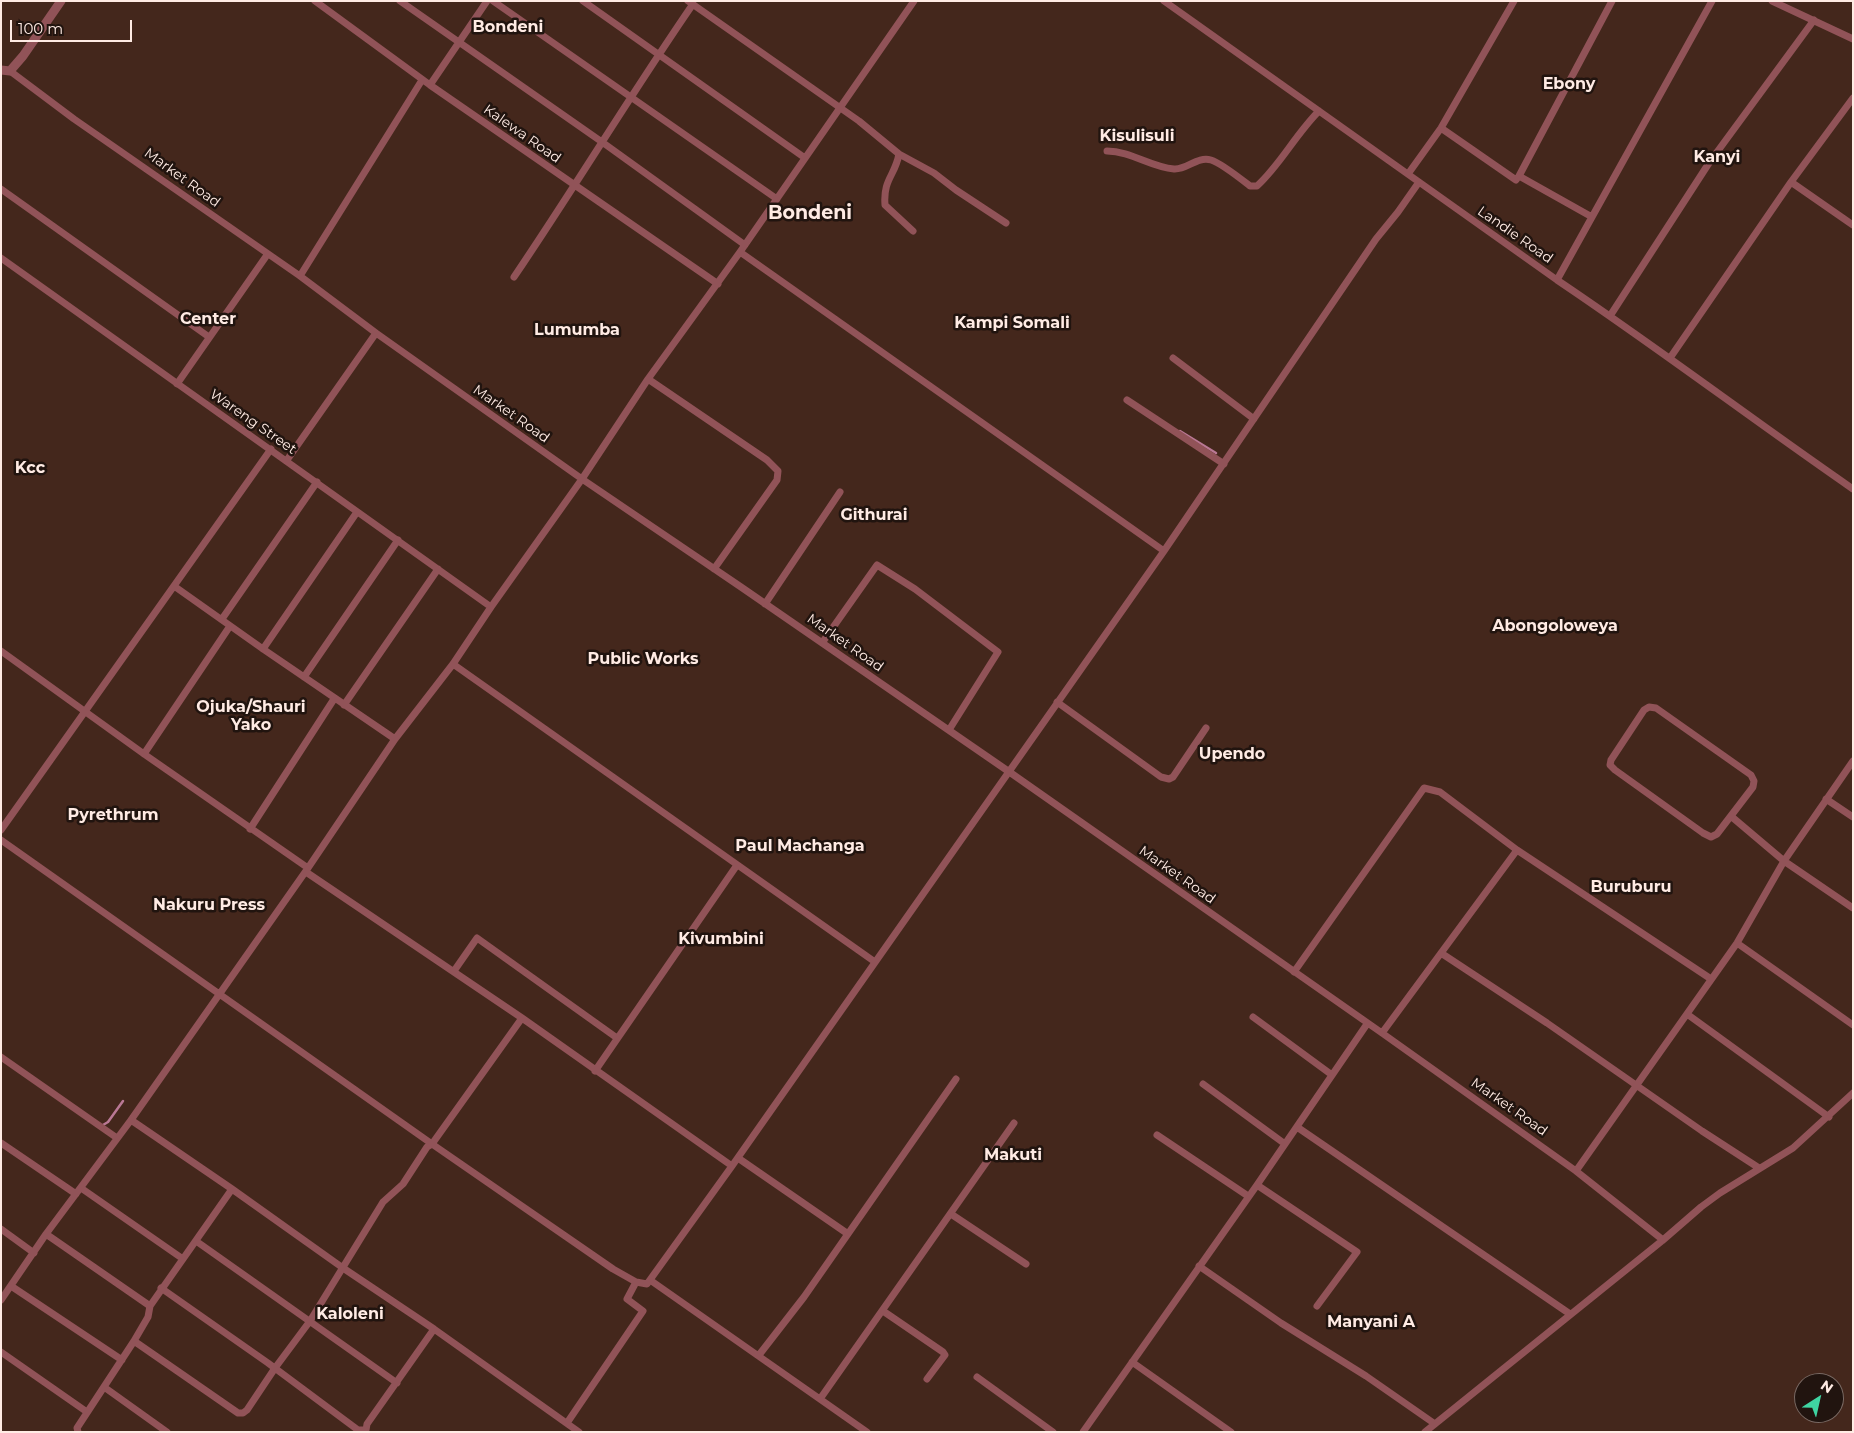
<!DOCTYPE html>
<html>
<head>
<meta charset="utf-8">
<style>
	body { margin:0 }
	#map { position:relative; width:1854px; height:1433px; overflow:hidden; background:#44271c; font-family:Montserrat,sans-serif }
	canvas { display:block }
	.frame { position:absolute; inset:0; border:2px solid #ffebe4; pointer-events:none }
	.north { position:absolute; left:1794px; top:1373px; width:50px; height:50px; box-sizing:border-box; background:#21140f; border:1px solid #7a6a64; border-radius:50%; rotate:35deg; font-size:14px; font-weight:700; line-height:20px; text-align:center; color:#ffebe4 }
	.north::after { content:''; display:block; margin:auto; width:18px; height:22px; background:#3fd4a2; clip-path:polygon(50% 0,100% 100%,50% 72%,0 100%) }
	.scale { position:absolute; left:10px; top:20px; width:122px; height:22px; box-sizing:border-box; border:2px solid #ffebe4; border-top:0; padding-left:6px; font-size:15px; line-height:18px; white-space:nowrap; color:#ffebe4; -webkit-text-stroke:4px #21140f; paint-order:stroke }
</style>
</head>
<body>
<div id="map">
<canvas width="1854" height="1433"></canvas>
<div class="frame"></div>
<div class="north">N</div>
<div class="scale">100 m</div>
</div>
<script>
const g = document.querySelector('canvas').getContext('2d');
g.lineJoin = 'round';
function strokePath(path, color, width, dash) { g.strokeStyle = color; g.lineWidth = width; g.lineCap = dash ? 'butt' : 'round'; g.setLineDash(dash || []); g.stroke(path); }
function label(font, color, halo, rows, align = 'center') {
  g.font = font + ' Montserrat,sans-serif'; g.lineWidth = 5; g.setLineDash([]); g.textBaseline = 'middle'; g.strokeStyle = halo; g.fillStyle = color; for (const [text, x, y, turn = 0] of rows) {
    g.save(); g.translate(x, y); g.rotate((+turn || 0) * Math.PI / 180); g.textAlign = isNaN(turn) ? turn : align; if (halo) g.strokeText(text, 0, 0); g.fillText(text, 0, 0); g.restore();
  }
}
strokePath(new Path2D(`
	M1180,431L1216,453
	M103,1125L108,1122L123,1101`), '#b97894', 2.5);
strokePath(new Path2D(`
	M315,1L430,85L718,284
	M400,1L602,142L745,245
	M493,1L777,199
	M583,1L805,158
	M688,1L859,121L899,154C895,176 883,179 885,205L913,231
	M1164,1L1557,280C1657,347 1753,420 1853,489
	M1772,1L1853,39
	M10,71L74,119L300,276L376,333L582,479L741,587L1008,771L1382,1033L1576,1171L1663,1240
	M430,85L487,1
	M1441,128L1516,180L1519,176
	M1107,151C1131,151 1150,167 1174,169C1187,170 1197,156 1211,160C1221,163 1241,179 1250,186H1257C1281,164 1295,135 1319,111
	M899,154L934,173L956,190L1006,223
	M1408,174L1441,128L1514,1
	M1791,182L1853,225
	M1,189L209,337
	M1592,217L1519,176L1612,1
	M740,252L1164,551
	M1,258L491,607
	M300,276L422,80
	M514,277C575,187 631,94 693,4
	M1557,280L1712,1
	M1610,316L1709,163L1814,20
	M1173,358L1254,419
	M1670,358L1791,182L1853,98
	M648,379L767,460L778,471L777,480L714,569
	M177,384L267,255
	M1127,400L1224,464
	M287,460L376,333
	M174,586L263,649L395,739
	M765,604L840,492
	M222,619L317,482
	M822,643L877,565L915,589L998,652L949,730
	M263,649L357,512
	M1,651L144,754L308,868
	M453,664L875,962
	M304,677L398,540
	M1057,702L1161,777L1169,779L1173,777L1206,728
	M344,705L438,569
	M1649,707L1656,708L1751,775L1754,781L1753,787L1717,834L1711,837L1703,833L1615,770L1610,765L1611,760L1644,710Z
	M144,754L230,626
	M1826,799L1853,817
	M1732,817L1784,861L1853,908
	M250,829L334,699
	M1,830L271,449
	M1,840L432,1144L613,1269L636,1282L647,1284L732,1166L1164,551L1376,239L1398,212L1419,182
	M306,872L522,1018L732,1166
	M1737,943L1853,1025
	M1441,953L1547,1023L1702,1131L1759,1168
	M454,971L477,938L617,1038
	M1294,972L1424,788L1440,792L1517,850L1711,979
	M1687,1014L1829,1117
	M1253,1017L1332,1075
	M1382,1033L1517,850
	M1,1057L117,1138
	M595,1071L737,865
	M1203,1084L1285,1144
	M131,1120L232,1189L343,1268L434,1329L579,1432
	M1297,1127L1570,1314
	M1157,1135L1248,1196
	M1,1143L76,1194
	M738,1158L848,1234
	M1576,1171L1737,943L1784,861L1853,761
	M1257,1185L1357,1252L1317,1306
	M81,1188L183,1259
	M951,1214L1026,1264
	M1,1229L34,1253
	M46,1234L150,1306L232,1189
	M196,1241L397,1383
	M1199,1266L1281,1323L1366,1376L1435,1424
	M650,1280L867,1432
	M11,1286L122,1360
	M161,1288L268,1363L358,1430H366L367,1424L434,1329
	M1,1300L46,1234L131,1120L308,868L395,739L453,664L491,607L582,479L648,379L740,252L914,1
	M883,1311L943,1352L945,1355L927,1379
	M134,1341L238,1413H243L247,1410L275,1368L310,1321L383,1202L403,1184L427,1147L432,1144L522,1018
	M1,1352L87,1412
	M759,1355L804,1297L956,1079
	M1132,1362L1231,1432
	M977,1377L1053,1432
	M104,1387L167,1432
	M820,1399L1014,1123
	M567,1423L643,1311L627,1299L636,1282
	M78,1432L77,1428L134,1341L148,1317L150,1306
	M1083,1432L1257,1185L1367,1024
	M1425,1432L1663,1240L1701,1207L1720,1193L1793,1148L1853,1093`), '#915358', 7);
strokePath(new Path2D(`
	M1,70L10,71L23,56L61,1`), '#915358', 9);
label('14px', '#ffebe4', '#21140f', [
	["Kalewa Road",522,134,35],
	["Market Road",182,178,36],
	["Landie Road",1515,235,35],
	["Market Road",511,414,35],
	["Wareng Street",253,422,35],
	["Market Road",845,643,35],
	["Market Road",1177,875,35],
	["Market Road",1509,1107,35]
]);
label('bold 16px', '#ffebe4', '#21140f', [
	["Bondeni",508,27],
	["Ebony",1569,84],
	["Kisulisuli",1137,136],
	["Kanyi",1717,157],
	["Center",208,319],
	["Kampi Somali",1012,323],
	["Lumumba",577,330],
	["Kcc",30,468],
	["Githurai",874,515],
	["Abongoloweya",1555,626],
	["Public Works",643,659],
	["Ojuka/Shauri",251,707],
	["Yako",251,725],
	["Upendo",1232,754],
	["Pyrethrum",113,815],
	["Paul Machanga",800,846],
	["Buruburu",1631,887],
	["Nakuru Press",209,905],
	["Kivumbini",721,939],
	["Makuti",1013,1155],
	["Kaloleni",350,1314],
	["Manyani A",1371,1322]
]);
label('bold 19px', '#ffebe4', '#21140f', [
	["Bondeni",810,213]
]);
</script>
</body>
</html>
